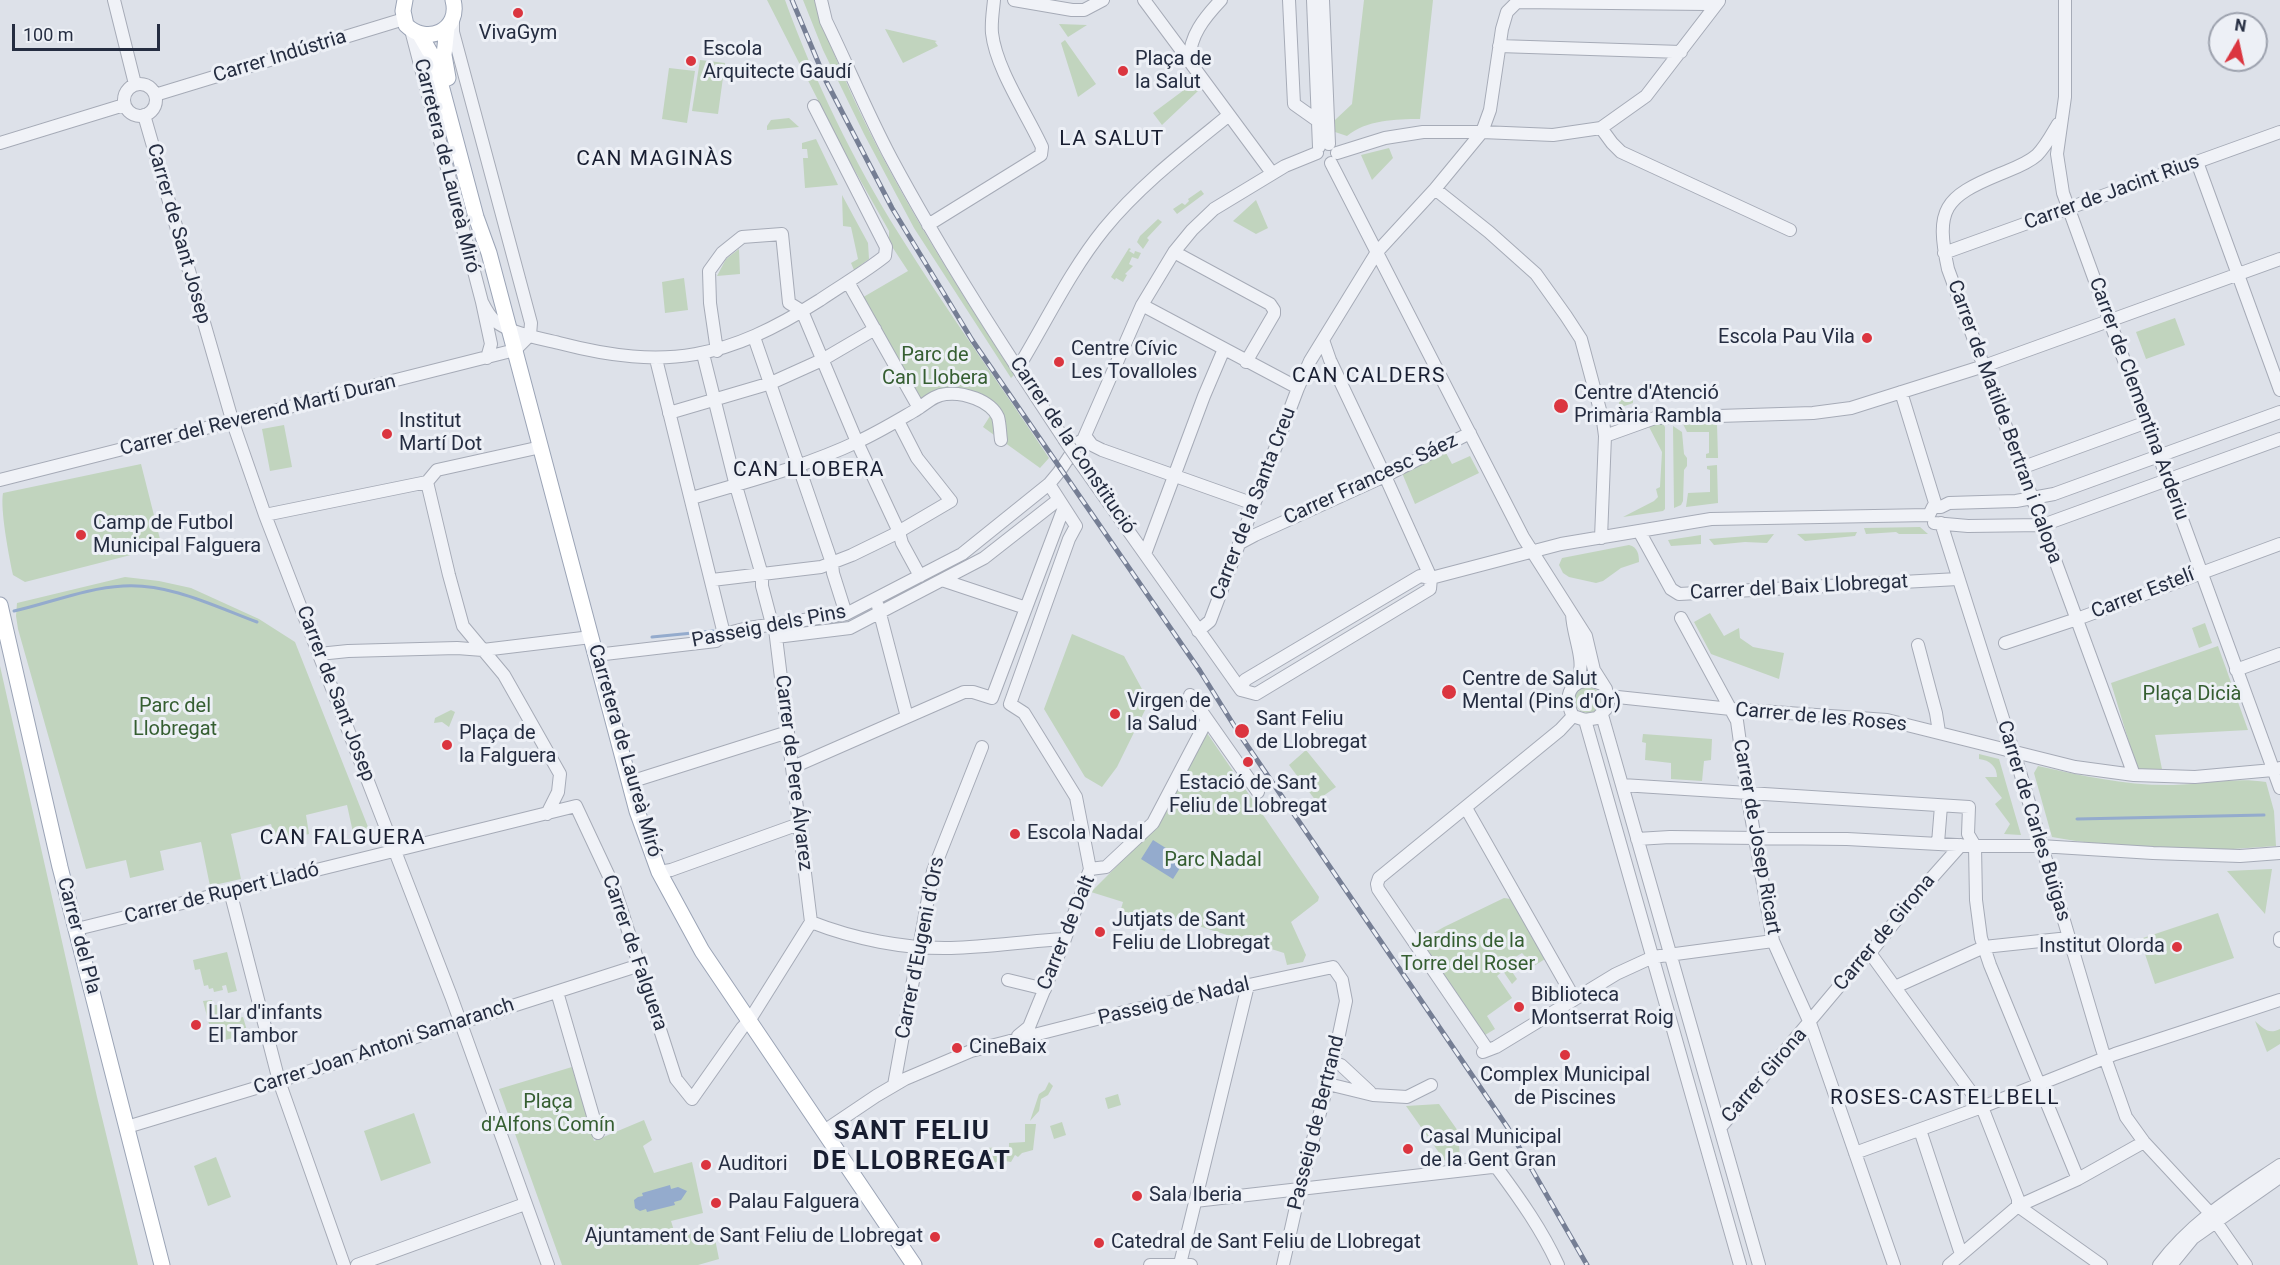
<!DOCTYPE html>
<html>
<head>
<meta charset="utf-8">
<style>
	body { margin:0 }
	#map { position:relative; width:2280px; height:1265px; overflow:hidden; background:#dde1e9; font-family:Roboto,sans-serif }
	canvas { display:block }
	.north { position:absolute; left:2208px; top:12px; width:60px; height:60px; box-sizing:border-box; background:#edf0f6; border:2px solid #9da2ae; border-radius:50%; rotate:9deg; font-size:16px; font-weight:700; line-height:24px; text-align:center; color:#252d41 }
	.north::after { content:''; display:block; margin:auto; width:21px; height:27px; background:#db353f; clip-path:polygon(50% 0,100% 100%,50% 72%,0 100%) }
	.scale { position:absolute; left:12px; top:24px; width:148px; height:27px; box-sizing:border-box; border:3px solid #252d41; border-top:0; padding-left:8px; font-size:18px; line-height:21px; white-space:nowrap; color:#252d41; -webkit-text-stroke:4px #edf0f6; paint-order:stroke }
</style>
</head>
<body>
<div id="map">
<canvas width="2280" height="1265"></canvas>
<div class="north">N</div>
<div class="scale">100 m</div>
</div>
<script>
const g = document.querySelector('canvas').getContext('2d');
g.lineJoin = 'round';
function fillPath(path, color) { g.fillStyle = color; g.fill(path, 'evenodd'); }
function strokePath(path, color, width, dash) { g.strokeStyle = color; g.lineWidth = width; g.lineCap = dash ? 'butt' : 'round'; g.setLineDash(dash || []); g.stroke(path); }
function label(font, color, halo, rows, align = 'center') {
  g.font = font + ' Roboto,sans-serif'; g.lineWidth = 6; g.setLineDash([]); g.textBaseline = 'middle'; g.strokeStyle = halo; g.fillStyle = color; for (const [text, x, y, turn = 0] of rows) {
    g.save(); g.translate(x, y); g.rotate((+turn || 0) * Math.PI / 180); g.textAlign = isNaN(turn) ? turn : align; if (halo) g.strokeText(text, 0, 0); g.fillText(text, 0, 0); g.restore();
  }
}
fillPath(new Path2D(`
	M767,0H785C813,78 855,164 899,234C946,310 999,383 1049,458L1040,468L983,427L990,416C971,399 959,393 934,403L935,405L924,410L860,299L908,271L889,242V231L846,155Z
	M803,0H814C860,136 937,255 1014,375L1011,378L914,228L864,134L823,50Z
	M1364,0H1433L1420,119C1396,119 1366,120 1347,136L1335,132V120L1352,104Z
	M1059,24L1087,25L1068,37Z
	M885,29L937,41L935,42L938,46L903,63Z
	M1065,40L1096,84L1078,97L1061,43Z
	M700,60L725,63L718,114L692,111Z
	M669,68L695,71L687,123L662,119Z
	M1192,84L1198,91L1162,125L1153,113Z
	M789,118L799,127L767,130V126L771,120Z
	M816,139L838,185L805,188L803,158H808L807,149H802V143Z
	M1389,148L1393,158L1372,180L1361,155Z
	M1201,190L1204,194L1177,214L1173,209L1182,203L1185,205L1189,201L1188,199Z
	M842,195L868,243L869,259L854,270L851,263L858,259L851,227L843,226Z
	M1256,200L1268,228L1256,234L1233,221Z
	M1158,219L1162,222L1147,238L1149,240L1143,249L1137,242L1140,236Z
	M1129,248L1131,249L1129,251L1134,254L1135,251L1141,253L1138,259L1132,257L1129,264L1133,266L1125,274L1127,275L1123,282L1116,278L1115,280L1111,277Z
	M739,249L740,274L717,276L726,259Z
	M684,278L688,310L665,313L662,282Z
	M2175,318L2185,345L2146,359L2136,332Z
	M1633,392V403L1619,408V394Z
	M1647,423L1663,424L1665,427V509L1663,511L1623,517L1654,501L1658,497L1656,489L1660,487L1662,452Z
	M1683,424H1717L1718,458H1706V454L1709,453V432H1687Z
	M284,425L292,467L270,471L262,429Z
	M1673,426L1682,432L1684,454L1687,458V466L1684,470L1683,501L1681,505L1674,508Z
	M1445,451L1452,464L1470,456L1479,473L1415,504L1402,473Z
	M141,464L162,547L25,582L13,575C9,557 0,509 3,493Z
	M1717,465L1718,503L1686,507L1688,493L1710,492V470L1707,469V466Z
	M1920,527L1928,534H1899L1896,532L1866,534L1864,528Z
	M1857,532L1855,536L1805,541L1797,534Z
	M1774,534L1767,543L1745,542L1714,545L1709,539Z
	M1701,535V544L1671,546L1668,540Z
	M1629,545C1638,547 1639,555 1639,562L1621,568L1603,581L1596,583L1569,577L1563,573L1559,565L1562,558Z
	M125,577L159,581L191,588L259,619L295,642L370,832L365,843L356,846L347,805L306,815L309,834L276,842L271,824L231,834L241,879L210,886L201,842L160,851L164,870L130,878L126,860L86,869L18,629L16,616L17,603Z
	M1710,613L1724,636L1739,628L1740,638L1753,647L1784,653L1779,679L1711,654L1694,622Z
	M2205,623L2212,643L2199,648L2192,628Z
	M1072,634L1124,656L1149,702L1117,767L1102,787L1085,777L1044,709Z
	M2218,646L2248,730L2155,735L2162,769H2137L2111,683Z
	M0,666L97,1097L138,1265H0Z
	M1575 700a13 13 0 1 1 26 0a13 13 0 1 1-26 0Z
	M451,710L455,712L449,727L442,722L434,723L435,718Z
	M1207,733L1319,897L1318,901L1291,922L1306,955L1303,962L1287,965L1284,953L1170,917L1165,931L1119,916L1123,902L1091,892L1148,835Z
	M1643,734L1712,739L1711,760L1704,761L1702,781L1671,779V763L1645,760L1646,743L1642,742Z
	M1306,750L1336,787L1316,801L1289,765Z
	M1979,754L1999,759L2021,835L2004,834L2010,824L1995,804L2002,798L1985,777H1997C1997,767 1990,760 1979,759Z
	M2038,766C2083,776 2128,786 2174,785C2205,784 2236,777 2266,782L2274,811L2276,846L2233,849V852C2173,849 2111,848 2052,837L2034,773Z
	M2272,869L2265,914L2227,871Z
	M1504,898L1511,899L1545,959L1534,966L1522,953L1506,963L1517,979L1512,984L1503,971L1497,976L1512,998L1487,1016L1495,1029L1485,1035L1445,983L1418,942L1444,927Z
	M2218,913L2234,958L2155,984L2140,939Z
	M227,952L237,991L228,993L226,985L222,986L223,990L214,992L213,988L209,989L208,985L204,986L200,969L195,970L193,960Z
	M212,1000L213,1005H217L218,1008L227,1006L228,1009L236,1007L239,1018L243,1017L248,1034L214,1043L203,1001Z
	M2255,1021C2263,1028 2268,1035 2280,1029V1044L2267,1052Z
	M572,1067L594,1141L644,1120L652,1140L643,1146L654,1173L692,1162L703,1213L671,1221L676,1237L713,1229L719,1259L698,1265H562L499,1089Z
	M1049,1082L1053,1086L1048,1095L1041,1099L1039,1111L1030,1121L1039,1094L1045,1090Z
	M1118,1094L1121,1105L1108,1109L1105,1098Z
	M1439,1104L1458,1131L1460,1159L1445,1161L1406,1106Z
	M414,1113L431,1163L381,1181L364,1131Z
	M1062,1122L1066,1135L1054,1139L1050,1126Z
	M1025,1124H1036L1033,1150L1022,1153L1018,1157L1015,1155L1011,1162L1005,1161L1002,1164L998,1161L991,1165L984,1160V1148L1009,1147V1143L1025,1142Z
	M216,1157L231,1197L208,1206L194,1166Z`), '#c1d4be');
fillPath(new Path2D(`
	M1153,840L1185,860L1173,879L1141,859Z
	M670,1185L671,1189L678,1187L687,1191L681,1200L674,1202L675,1205L647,1212L646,1209L640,1211L635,1208L634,1200L638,1197L643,1196L642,1193Z`), '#94abcd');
strokePath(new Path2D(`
	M14,611C50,603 86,588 123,586C169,583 214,606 257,622
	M652,637L713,631
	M2077,819L2264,815`), '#94abcd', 3);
const minor = new Path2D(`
	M114,0L135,84
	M821,0L826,21C848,66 867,113 891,158C943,255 1003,347 1064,439
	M1014,0L1072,10H1084L1103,0
	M1144,0L1190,62
	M1221,0C1205,17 1188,37 1190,62L1272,173
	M1289,0L1294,104L1318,121
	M1313,0L1319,147
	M1323,0L1329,144
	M2065,0V97L2057,154L2063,193L2280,788
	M411,30L482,302L491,344L487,358
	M1499,46L1681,52
	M124 100a16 16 0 1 1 32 0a16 16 0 1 1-32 0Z
	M155,95L404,19
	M144,115L233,423L265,515L451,996L548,1265
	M2058,124C2052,134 2046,146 2037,155C2027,164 2012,169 2000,174C1944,197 1935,209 1948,269L2134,775
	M1601,128L1612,143L1621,152L1790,230
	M0,143L124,105
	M1337,153L1385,138L1423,132H1482L1553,135L1601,128L1646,96L1719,1
	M2197,162L2280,390
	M1331,163L1523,537L1586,636L1594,670L1606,689L1608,703L1606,709L1597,718L1585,720L1573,716C1560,692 1576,673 1602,684
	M1435,189L1489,232L1536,274L1566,316L1581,339L1603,421L1605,436L1601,538
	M928,225L1041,155L1042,147C1027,114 996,69 992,33C991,22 993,11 994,0
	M1174,252L1270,304L1274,310
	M1944,253L2280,132
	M848,282L919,408
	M482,302C485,308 489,316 495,321C511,334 540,338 559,343C667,371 727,359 820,300C842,285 865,272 885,256L886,247L814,106
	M1142,305L1298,388
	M754,337L832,563L833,573L846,614
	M1323,340L1330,360L1385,476L1431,578
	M717,351L710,303L709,271L722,253L742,237L782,234L789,303L802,311L857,442L899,532L902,543L920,576
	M703,354L736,486L762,575V586L772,624
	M656,359L724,634
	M1246,362L1274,314V310
	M1018,368C1046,322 1070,271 1104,229C1140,185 1186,150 1229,115
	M1901,392L1936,506
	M669,413L771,383L822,360L875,329
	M1605,436L1655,418L1813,413L1851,408L1984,366L2280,259
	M1086,437L1092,445L1102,450L1254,504
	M1079,461L1241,690
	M2021,468L2147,422
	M0,480L515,350L530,335L531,323L453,32V20
	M427,482L449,575L463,626L504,675L560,774L558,792L547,814
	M692,498C748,481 804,467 857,442C877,433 895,422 914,411C925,405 933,395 946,394C963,392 990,400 998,417C1000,424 1000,433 1001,440
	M265,515L427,482L437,470L541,447
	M1929,515L1933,507H1941L1949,503L2016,501L2054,494L2280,412
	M1934,523L1968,526L2043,525L2280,439
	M1941,523L2020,772L2102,1049L2126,1117L2144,1142L2209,1212L2246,1265
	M1639,531L1671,589L1679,594L1958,579
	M1240,543L1255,535L1385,476L1470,433
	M1145,554L1204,396L1224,349
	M712,580L821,567L852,555L893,535L951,501L917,458L898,421
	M942,580L1026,608
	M878,606L907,717
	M1572,614C1573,638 1586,658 1578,682
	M1681,618L1737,721L1747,793L1773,941L1810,1023L1894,1265
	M775,629L811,922
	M1198,631L1210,621L1298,388L1310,361L1377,252L1435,189L1482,132L1490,110L1502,29L1507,12L1517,2L1706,4L1718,2
	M776,637L850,628L984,558L1058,500
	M2005,643L2077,619L2280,544
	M1918,645L1936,713L1939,732
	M319,654L348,651L457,648L483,650L591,637
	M596,655L716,641L724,634L748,628L846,614L962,554L1049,484L1059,472L1079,442L1083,440L1142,305L1174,252L1192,230L1214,209L1285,166L1317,153
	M2236,670L2280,654
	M1241,690L1245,680L1420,576L1431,578L1561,544L1711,519L1929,515
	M1241,690L1256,694L1430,589L1431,578
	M1190,695L1258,792
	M1608,696L1731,709L1887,720L2075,767L2134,775L2195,777L2273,770L2280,768
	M1602,715L1759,1265
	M1585,720L1740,1265
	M793,767L964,692H973L992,698L1063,510
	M630,782L788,732
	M1622,785L1969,807L1968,834L1975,846L1976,900L1981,938L1990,965L2078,1179
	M1466,808L1574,998
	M1637,839L1670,837L1847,839L1975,846H2040L2153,853L2240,856L2280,853
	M1938,843L1941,806
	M1090,869L1106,867L1153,823L1207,720
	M659,872L671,870L799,824
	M230,891L279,1081L344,1265
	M77,929L576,806L614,887L676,1079L692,1099L742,1028L749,1021L811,922C854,939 905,949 951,948C989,947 1027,941 1065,939
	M2280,938V941
	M1870,953L1982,1107L2018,1199V1206
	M1008,980L1045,989
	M1895,987L1984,947L2069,938
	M557,992L598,1133
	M1018,1036L1029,1027L1065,939L1090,869L1076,797L1024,713L1010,704L1069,539L1076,526L1049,484
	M1487,1049L1378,889L1377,884L1379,878L1560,730L1573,716
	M1483,1052L1496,1047L1616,974L1653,957L1773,941
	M1333,1063L1341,1065L1370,1092
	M1328,1084L1373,1095L1407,1097L1431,1085
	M894,1085L933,871L982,747
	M127,1127L279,1081L640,965
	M1720,1128L1862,959L1870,953L1913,899L1961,845
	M1920,1130L1961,1254
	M824,1131L876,1096L905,1079L971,1051L1132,1010L1333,967L1342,980L1346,1001L1333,1063L1300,1189L1283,1265
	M1855,1153L1982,1107L2115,1054L2280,1000
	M1195,1201L1492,1167L1497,1168C1520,1199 1542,1230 1558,1265
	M2018,1206L2101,1265
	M1180,1264L1248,985
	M357,1265L525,1204
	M1150,1265H1191
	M1949,1265L2018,1206L2078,1179L2144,1142
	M2159,1265C2193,1220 2234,1196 2280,1165
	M2171,1265L2193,1238L2280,1177`);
const major = new Path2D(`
	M405,0L403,11L406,25C427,46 461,30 453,0
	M447,28L444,55L448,78
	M419,33L434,59L476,217L489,253L637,811L659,872L702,951L914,1265
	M0,605L60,867L162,1265`);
strokePath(minor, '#a6abb7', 14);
strokePath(major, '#9ba4b6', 17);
strokePath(minor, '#f0f2f7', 12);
strokePath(major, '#fff', 15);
const rail = new Path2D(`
	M792,0L826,81L892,208L972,340L1200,671L1240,735L1508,1128L1587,1265`);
strokePath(rail, '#757e94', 5);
strokePath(rail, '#edf0f6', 3, [9]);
const minorBridge = new Path2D(`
	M1064,439L1079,461`);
strokePath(minorBridge, '#a6abb7', 14, []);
strokePath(minorBridge, '#f0f2f7', 12);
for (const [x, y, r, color] of [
	[518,13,6,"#db353f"],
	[691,61,6,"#db353f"],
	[1123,71,6,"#db353f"],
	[1867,338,6,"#db353f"],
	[1059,362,6,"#db353f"],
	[1561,406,8,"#db353f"],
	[387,434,6,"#db353f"],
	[81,535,6,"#db353f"],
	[1449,692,8,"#db353f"],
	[1115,714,6,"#db353f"],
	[1242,731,8,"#db353f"],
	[447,745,6,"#db353f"],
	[1248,762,6,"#db353f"],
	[1015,834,6,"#db353f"],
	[1100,932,6,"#db353f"],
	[2177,947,6,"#db353f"],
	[1519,1007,6,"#db353f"],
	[196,1025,6,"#db353f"],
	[957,1048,6,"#db353f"],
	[1565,1055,6,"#db353f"],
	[1408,1149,6,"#db353f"],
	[706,1165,6,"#db353f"],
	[1137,1196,6,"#db353f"],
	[716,1203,6,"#db353f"],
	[935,1237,6,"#db353f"],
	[1099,1243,6,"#db353f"]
]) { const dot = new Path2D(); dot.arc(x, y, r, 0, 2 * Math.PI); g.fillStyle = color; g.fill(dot); strokePath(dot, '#edf0f6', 2); }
label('20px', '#252d41', '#edf0f6', [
	["VivaGym",518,34,"center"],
	["Escola",703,50],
	["Arquitecte Gaudí",703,73],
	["Plaça de",1135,60],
	["la Salut",1135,83],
	["Escola Pau Vila",1855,338,"right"],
	["Centre Cívic",1071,350],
	["Les Tovalloles",1071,373],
	["Centre d'Atenció",1574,394],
	["Primària Rambla",1574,417],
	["Institut",399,422],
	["Martí Dot",399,445],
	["Camp de Futbol",93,524],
	["Municipal Falguera",93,547],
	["Centre de Salut",1462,680],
	["Mental (Pins d'Or)",1462,703],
	["Virgen de",1127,702],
	["la Salud",1127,725],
	["Sant Feliu",1256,720],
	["de Llobregat",1256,743],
	["Plaça de",459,734],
	["la Falguera",459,757],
	["Estació de Sant",1248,784,"center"],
	["Feliu de Llobregat",1248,807,"center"],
	["Escola Nadal",1027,834],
	["Jutjats de Sant",1112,921],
	["Feliu de Llobregat",1112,944],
	["Institut Olorda",2165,947,"right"],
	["Biblioteca",1531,996],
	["Montserrat Roig",1531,1019],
	["Llar d'infants",208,1014],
	["El Tambor",208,1037],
	["CineBaix",969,1048],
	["Complex Municipal",1565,1076,"center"],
	["de Piscines",1565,1099,"center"],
	["Casal Municipal",1420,1138],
	["de la Gent Gran",1420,1161],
	["Auditori",718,1165],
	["Sala Iberia",1149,1196],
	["Palau Falguera",728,1203],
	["Ajuntament de Sant Feliu de Llobregat",923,1237,"right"],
	["Catedral de Sant Feliu de Llobregat",1111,1243]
], 'left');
label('20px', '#252d41', '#edf0f6', [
	["Carrer Indústria",280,57,-17],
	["Carretera de Laureà Miró",446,166,76],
	["Carrer de Jacint Rius",2112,193,-20],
	["Carrer de Sant Josep",178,234,74],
	["Carrer de Clementina Arderiu",2138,399,70],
	["Carrer del Reverend Martí Duran",258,416,-14],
	["Carrer de Matilde Bertran i Calopa",2004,422,70],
	["Carrer de la Constitució",1072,446,56],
	["Carrer Francesc Sáez",1371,480,-25],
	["Carrer de la Santa Creu",1254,504,-69],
	["Carrer del Baix Llobregat",1799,588,-3],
	["Carrer Estelí",2143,594,-21],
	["Passeig dels Pins",769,627,-11],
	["Carrer de Sant Josep",335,694,69],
	["Carrer de les Roses",1821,718,5],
	["Carretera de Laureà Miró",624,751,74],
	["Carrer de Pere Álvarez",793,773,83],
	["Carrer de Carles Buïgas",2033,821,73],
	["Carrer de Josep Ricart",1756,837,80],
	["Carrer de Rupert Lladó",222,894,-14],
	["Carrer de Dalt",1067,933,-68],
	["Carrer de Girona",1885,933,-50],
	["Carrer del Pla",78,936,75],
	["Carrer d'Eugeni d'Ors",921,948,-79],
	["Carrer de Falguera",634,953,71],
	["Passeig de Nadal",1174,1002,-13],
	["Carrer Joan Antoni Samaranch",384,1047,-18],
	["Carrer Girona",1765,1076,-49],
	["Passeig de Bertrand",1317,1123,-76]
]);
label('20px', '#355e31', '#edf0f6', [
	["Parc de",935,356],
	["Can Llobera",935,379],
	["Plaça Dicià",2192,695],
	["Parc del",175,707],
	["Llobregat",175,730],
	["Parc Nadal",1213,861],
	["Jardins de la",1468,942],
	["Torre del Roser",1468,965],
	["Plaça",548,1103],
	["d'Alfons Comín",548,1126]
]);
g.letterSpacing = '1.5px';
label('21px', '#181e31', '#edf0f6', [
	["LA SALUT",1112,140],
	["CAN MAGINÀS",655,160],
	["CAN CALDERS",1369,377],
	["CAN LLOBERA",809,471],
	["CAN FALGUERA",343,839],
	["ROSES-CASTELLBELL",1945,1099]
]);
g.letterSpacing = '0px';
g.letterSpacing = '1.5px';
label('bold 26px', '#181e31', '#edf0f6', [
	["SANT FELIU",912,1132],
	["DE LLOBREGAT",912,1162]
]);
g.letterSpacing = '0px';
</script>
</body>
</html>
